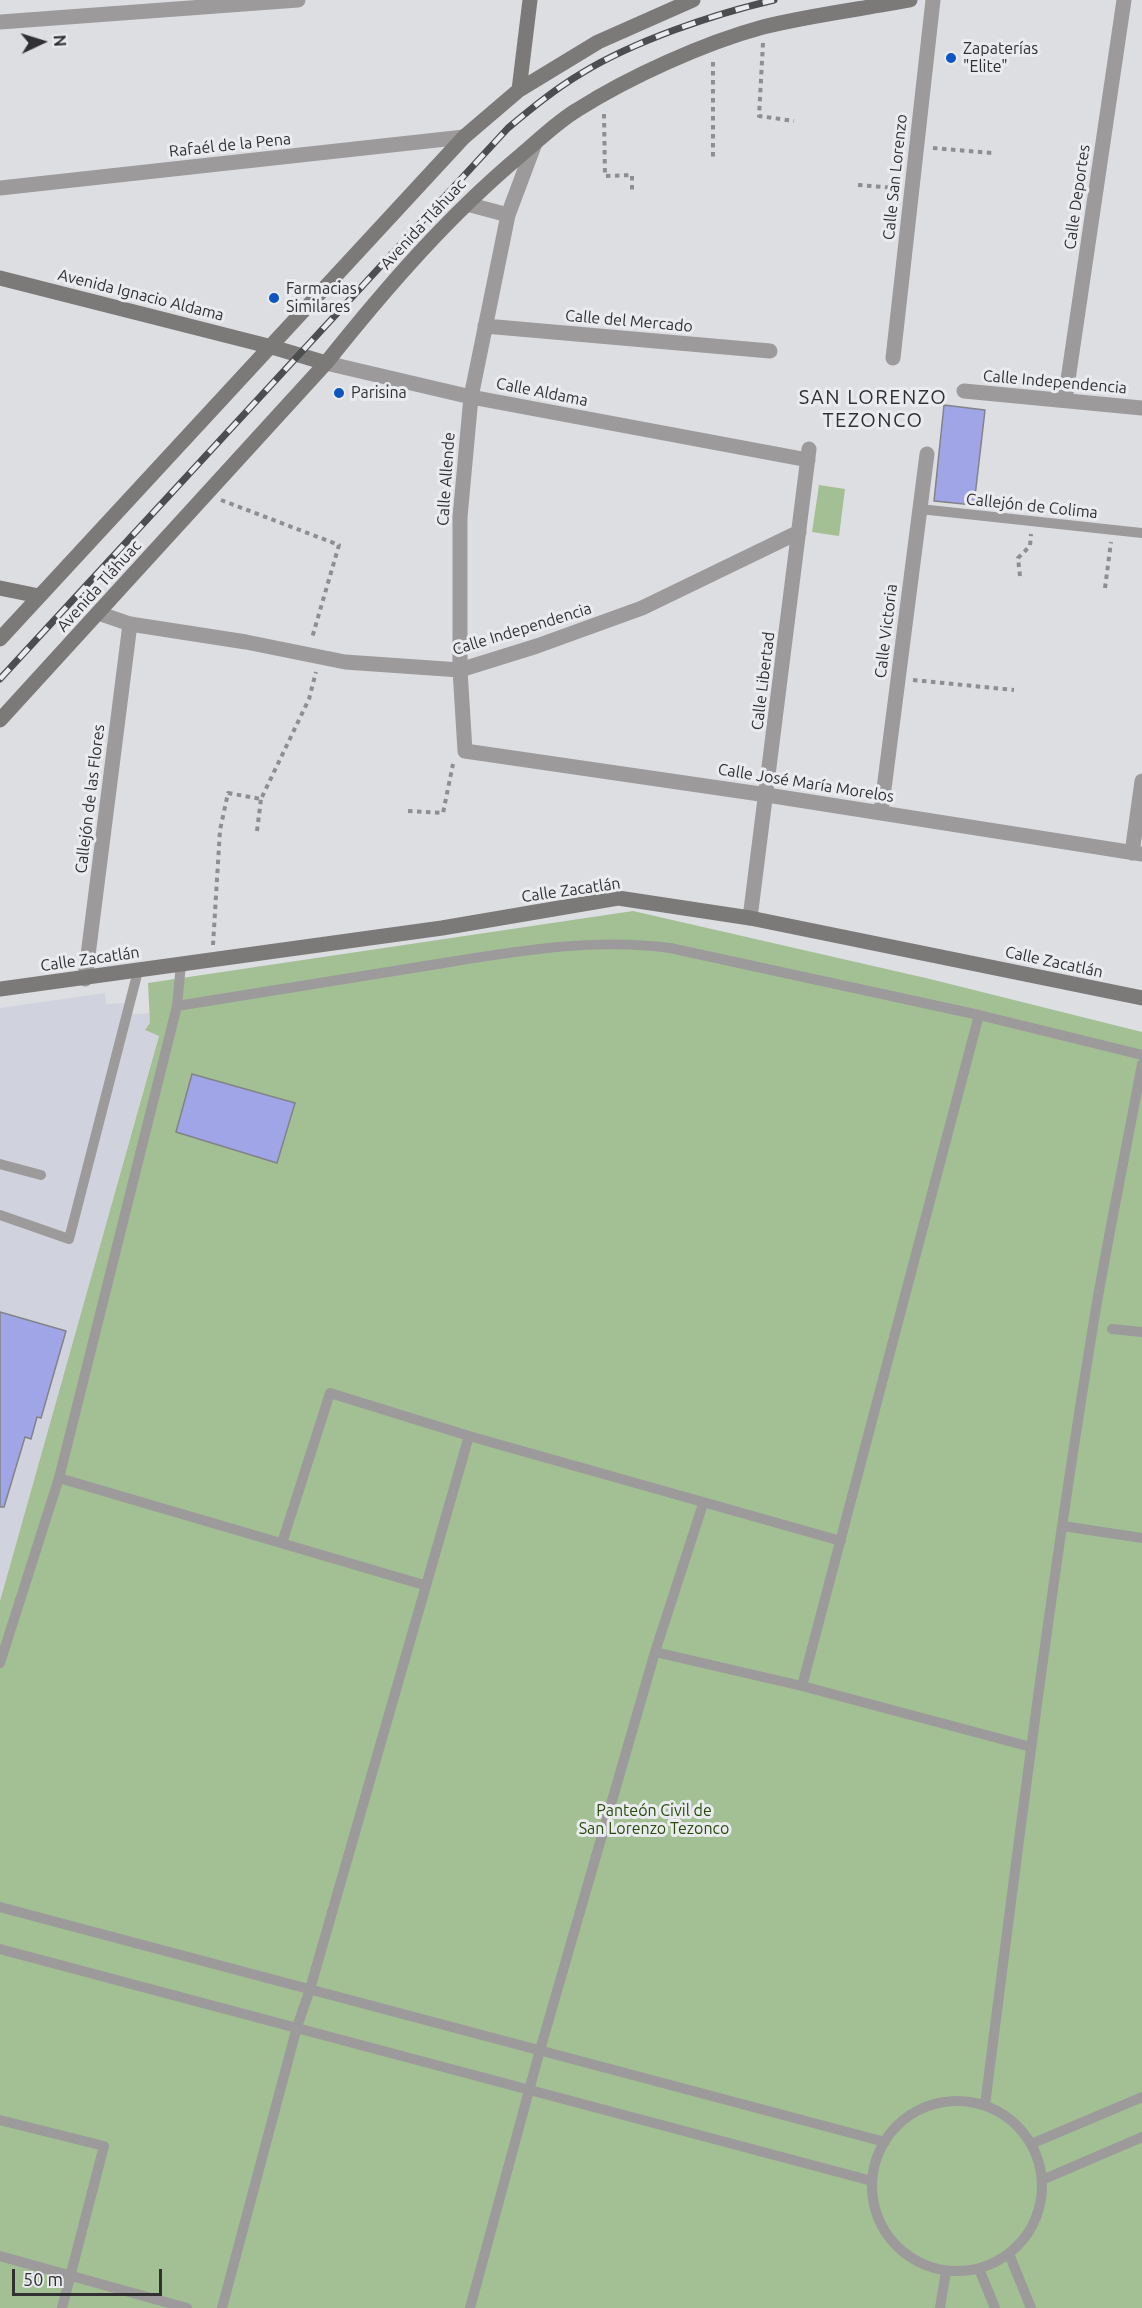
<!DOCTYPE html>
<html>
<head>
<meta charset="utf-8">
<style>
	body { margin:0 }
	#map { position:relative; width:1142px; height:2308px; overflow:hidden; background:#dddee2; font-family:Ubuntu,sans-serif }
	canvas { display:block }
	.north { position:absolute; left:12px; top:12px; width:60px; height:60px; -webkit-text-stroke:4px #eaebef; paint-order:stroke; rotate:86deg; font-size:16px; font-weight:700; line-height:24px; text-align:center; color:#313133 }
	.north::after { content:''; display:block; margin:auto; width:21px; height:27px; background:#313133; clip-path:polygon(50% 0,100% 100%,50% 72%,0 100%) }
	.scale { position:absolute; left:12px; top:2269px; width:150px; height:27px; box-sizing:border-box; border:3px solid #313133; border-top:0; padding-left:8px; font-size:18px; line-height:21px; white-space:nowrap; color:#313133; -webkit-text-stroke:4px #eaebef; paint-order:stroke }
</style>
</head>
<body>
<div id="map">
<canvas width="1142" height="2308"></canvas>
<div class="north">N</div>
<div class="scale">50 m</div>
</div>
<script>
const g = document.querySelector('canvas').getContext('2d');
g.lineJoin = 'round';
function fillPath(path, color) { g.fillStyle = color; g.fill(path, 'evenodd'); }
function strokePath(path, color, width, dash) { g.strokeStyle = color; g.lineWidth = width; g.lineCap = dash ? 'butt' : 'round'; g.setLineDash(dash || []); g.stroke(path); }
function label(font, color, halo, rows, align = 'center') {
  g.font = font + ' Ubuntu,sans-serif'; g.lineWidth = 6; g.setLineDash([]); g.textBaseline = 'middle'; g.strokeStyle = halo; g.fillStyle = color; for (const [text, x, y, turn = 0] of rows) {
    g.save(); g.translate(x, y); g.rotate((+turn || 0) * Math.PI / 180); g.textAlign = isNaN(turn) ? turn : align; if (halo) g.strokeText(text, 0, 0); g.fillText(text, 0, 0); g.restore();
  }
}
fillPath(new Path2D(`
	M105,993L106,1004L124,1003L125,1015L150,1013V1023L159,1035L0,1601V1008Z`), '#d0d2dd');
fillPath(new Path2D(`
	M819,485L845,489L839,536L812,532Z
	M633,911L930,979L1142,1032V2308H0V1601L159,1036L145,1030L150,1023L148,983Z`), '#a3bf94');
const building = new Path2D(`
	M944,405L985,410L974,505L934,501Z
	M192,1074L295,1103L277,1163L176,1132Z
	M0,1312L66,1331L41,1418L37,1417L31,1439L25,1437L4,1507H0Z`);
fillPath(building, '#9fa5e6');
strokePath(building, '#828387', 1.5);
strokePath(new Path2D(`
	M763,43L759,116L794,121
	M713,62V161
	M604,114L605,176L632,175V191
	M933,148L992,153
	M858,185L896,188
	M221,500L339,545L312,638
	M1020,576L1018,558L1030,546L1031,534
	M1105,588L1111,542
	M913,680L1014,690
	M408,811L443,813L453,764
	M257,831L261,799
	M213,945L220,830L228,793L261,799L309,699L316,672`), '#8e8e91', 4, [4.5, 4.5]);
strokePath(new Path2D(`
	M920,509L1142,533
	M177,1006C259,992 342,979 425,966C506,953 588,937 670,948L979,1015L1142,1055
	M0,1164L41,1175
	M0,1215L69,1239L138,971
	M1112,1329L1142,1332
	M59,1478L424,1585
	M1063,1526L1142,1538
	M282,1543L330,1393L469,1436
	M655,1652L703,1504
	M0,1663L59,1478L177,1006L181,964
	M802,1686L979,1015
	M0,1907L885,2142
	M0,1949L872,2181
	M872 2186a85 85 0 1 1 170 0a85 85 0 1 1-170 0Z
	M985,2105C1019,1839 1052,1573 1096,1308C1110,1227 1127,1145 1142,1064
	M0,2120L104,2146L62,2308
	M1031,2144L1142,2097
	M1042,2180L1142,2137
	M1009,2254L1031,2308
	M0,2256L187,2308
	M979,2269L995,2308
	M222,2308L297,2027L310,1989L469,1436L841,1541
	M470,2308L540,2050L655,1652L802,1686L1031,1747
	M940,2308L946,2271`), '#9c9a9a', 10);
strokePath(new Path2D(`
	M0,22L298,0
	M535,143L508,215L471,397L460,517V670L465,751L767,795L1142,854
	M0,188L464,137
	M467,204L508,215
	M485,326L770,351
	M893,358L933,0
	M326,363L471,397L808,460
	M964,391L1142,408
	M1065,400L1124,0
	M98,613L130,624L246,642L345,662L460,670L537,646L642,608L799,532
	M881,812L927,454
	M1132,853L1142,781
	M750,918L809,449
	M85,979L130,624`), '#9c9a9a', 15);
strokePath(new Path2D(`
	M519,90L530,0
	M0,278L272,347L326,363
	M0,588L39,596
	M0,639L464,137L519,90L598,42L693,0
	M0,720L326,363C385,289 448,216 521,155C539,140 557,122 577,110C629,77 704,43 763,27C811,15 862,9 910,0
	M0,989L442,928L618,898L750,918L1142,998`), '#7c7979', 15);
const rail = new Path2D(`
	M0,679L508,128C532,108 555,89 582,73C634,41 714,14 774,0`);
strokePath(rail, '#4c4d4f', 7);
strokePath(rail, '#eaebef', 4.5, [14]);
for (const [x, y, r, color] of [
	[951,58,6,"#0d56c0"],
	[274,298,6,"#0d56c0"],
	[339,393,6,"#0d56c0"]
]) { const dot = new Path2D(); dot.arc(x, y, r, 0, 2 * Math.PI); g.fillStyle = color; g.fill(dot); strokePath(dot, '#eaebef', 2); }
label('16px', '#313133', '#eaebef', [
	["Zapaterías",963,49],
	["\"Elite\"",963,67],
	["Farmacias",286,289],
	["Similares",286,307],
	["Parisina",351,393]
], 'left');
label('16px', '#313133', '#eaebef', [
	["Rafaél de la Pena",230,145,-6],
	["Calle San Lorenzo",895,177,-84],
	["Calle Deportes",1077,197,-82],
	["Avenida Tláhuac",423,224,-47],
	["Avenida Ignacio Aldama",141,295,14],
	["Calle del Mercado",629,321,5],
	["Calle Independencia",1055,382,5],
	["Calle Aldama",542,392,11],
	["Calle Allende",446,479,-86],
	["Callejón de Colima",1032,506,6],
	["Avenida Tláhuac",99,586,-48],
	["Calle Independencia",522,629,-17],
	["Calle Victoria",886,631,-83],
	["Calle Libertad",763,681,-83],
	["Calle José María Morelos",806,783,9],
	["Callejón de las Flores",90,799,-83],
	["Calle Zacatlán",571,890,-8],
	["Calle Zacatlán",90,959,-8],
	["Calle Zacatlán",1054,962,12]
]);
label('16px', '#284b0b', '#eaebef', [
	["Panteón Civil de",654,1811],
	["San Lorenzo Tezonco",654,1829]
]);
g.letterSpacing = '1.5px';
label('20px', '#313133', '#eaebef', [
	["SAN LORENZO",873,397],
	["TEZONCO",873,420]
]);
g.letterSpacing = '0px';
</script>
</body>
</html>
